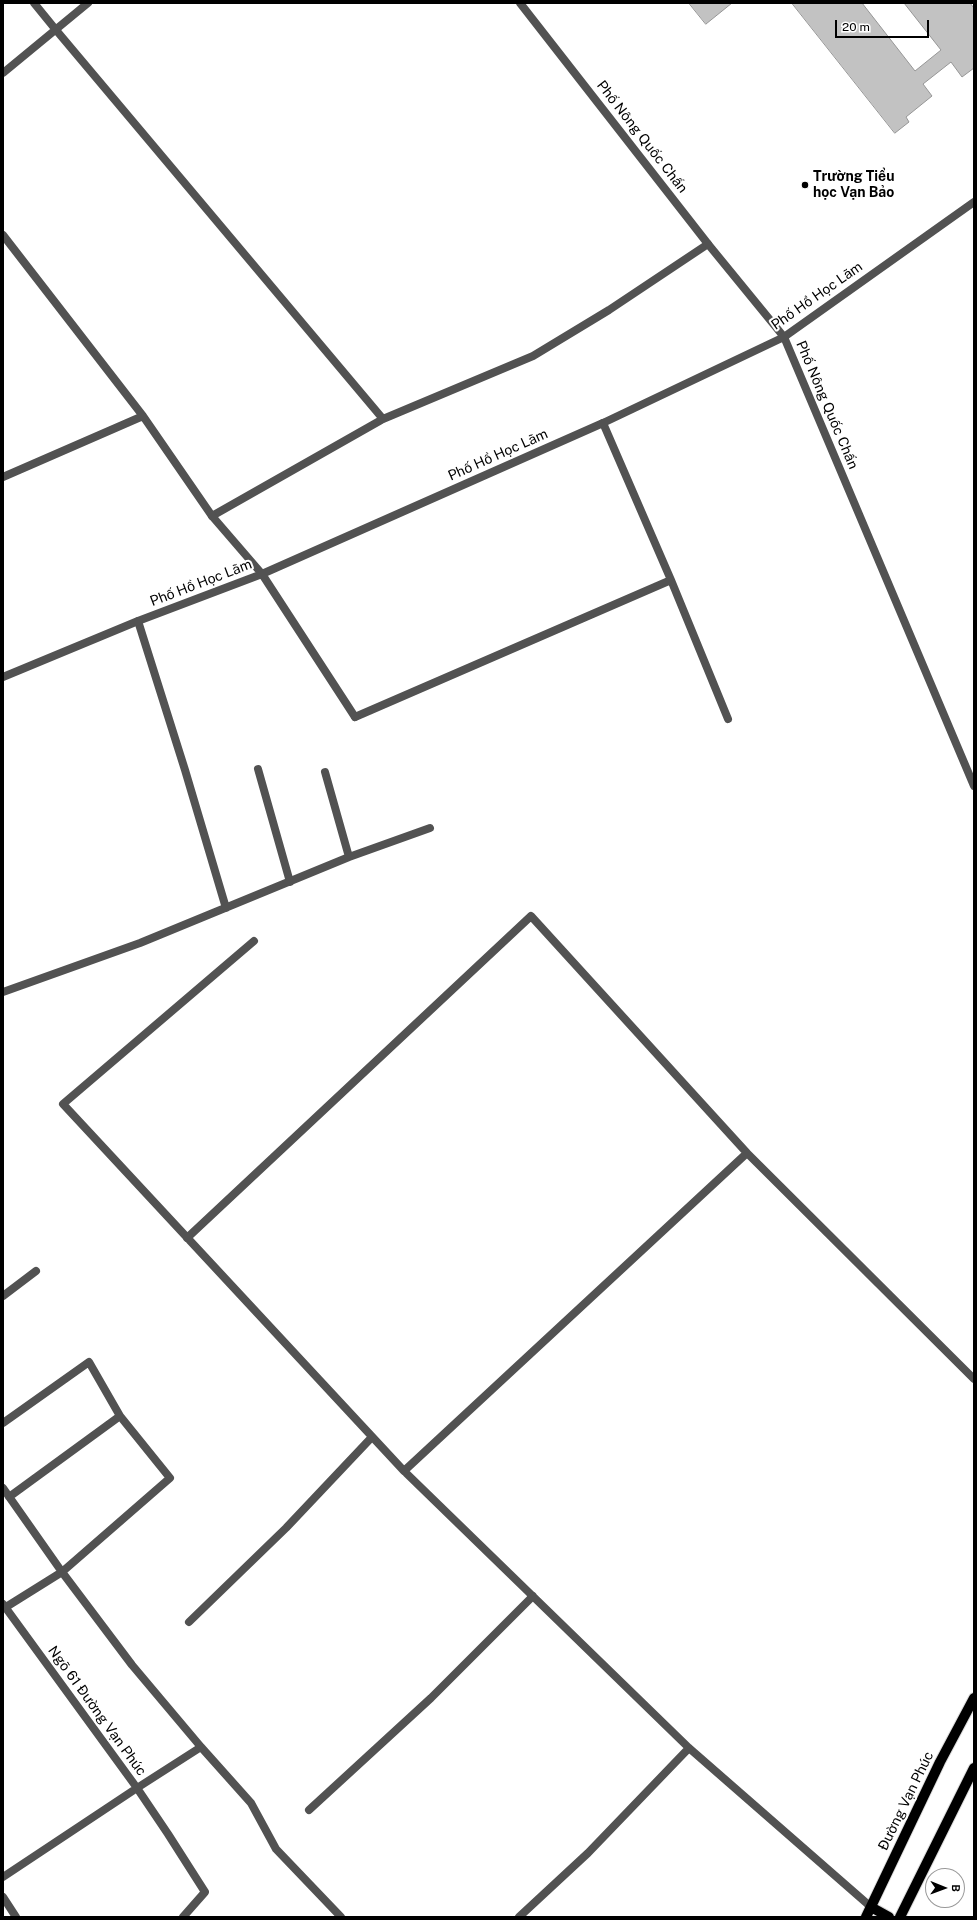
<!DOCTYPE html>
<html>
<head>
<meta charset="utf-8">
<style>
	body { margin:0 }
	#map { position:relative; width:977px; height:1920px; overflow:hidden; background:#fff; font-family:"Public Sans",sans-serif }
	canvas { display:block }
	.frame { position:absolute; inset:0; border:4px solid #000; pointer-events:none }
	.north { position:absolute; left:925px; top:1868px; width:40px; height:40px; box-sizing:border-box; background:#fff; border:1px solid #999; border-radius:50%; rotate:91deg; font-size:11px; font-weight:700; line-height:16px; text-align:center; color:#000 }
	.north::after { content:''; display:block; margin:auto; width:14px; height:18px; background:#000; clip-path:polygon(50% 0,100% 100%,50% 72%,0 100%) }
	.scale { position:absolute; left:835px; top:20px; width:94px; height:18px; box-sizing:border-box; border:2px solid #000; border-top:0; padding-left:5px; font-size:12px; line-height:14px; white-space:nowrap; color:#000; -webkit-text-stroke:3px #fff; paint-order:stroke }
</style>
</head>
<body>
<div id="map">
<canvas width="977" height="1920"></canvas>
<div class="frame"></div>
<div class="north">B</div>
<div class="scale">20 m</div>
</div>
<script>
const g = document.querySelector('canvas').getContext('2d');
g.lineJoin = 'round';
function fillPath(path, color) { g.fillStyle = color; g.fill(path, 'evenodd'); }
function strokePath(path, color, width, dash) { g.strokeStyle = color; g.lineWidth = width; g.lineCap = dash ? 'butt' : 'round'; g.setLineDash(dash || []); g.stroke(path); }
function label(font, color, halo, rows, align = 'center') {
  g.font = font + ' "Public Sans",sans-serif'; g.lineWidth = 4; g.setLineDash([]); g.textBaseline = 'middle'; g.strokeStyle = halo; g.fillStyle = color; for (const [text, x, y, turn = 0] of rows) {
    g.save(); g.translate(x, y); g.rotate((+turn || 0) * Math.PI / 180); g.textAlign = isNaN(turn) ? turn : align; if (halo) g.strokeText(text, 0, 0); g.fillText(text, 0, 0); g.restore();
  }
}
const building = new Path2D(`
	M689,3H732L706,24Z
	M792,3H862L915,71L941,50L904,3H970L974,8V68L962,77L951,62L923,84L932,96L906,117L909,122L895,133Z`);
fillPath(building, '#c2c2c2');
strokePath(building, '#969696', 1);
const primary = new Path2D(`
	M871,1907L889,1917
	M866,1917L940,1762L974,1698
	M900,1917L974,1768`);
strokePath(primary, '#dbdbdb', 12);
strokePath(new Path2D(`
	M56,30L383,419
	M603,423L671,580L728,719
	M212,516L383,419L533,356L609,310L708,244
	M138,621L185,770L226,908
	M355,717L671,580
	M258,769L290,882
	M325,772L349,857
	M254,941L63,1104L404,1471L689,1748L871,1907
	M3,992L140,943L349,857L430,828
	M747,1153L974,1379
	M187,1238L531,916L747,1153L404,1471
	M3,1296L36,1271
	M3,1423L89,1362L120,1416L170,1478L62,1572L6,1607
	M3,1488L62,1572L132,1665L201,1747
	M9,1497L120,1416
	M3,1604L137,1788L201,1747L251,1803L276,1849L341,1917
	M189,1622L286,1528L372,1437
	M309,1810L431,1698L533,1596
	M3,1877L137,1788L168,1834L205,1892L183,1917
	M3,1897L16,1917
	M519,1917L588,1853L689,1748`), '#525252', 8);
strokePath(new Path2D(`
	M34,3L56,30
	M520,3L708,244L784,337L974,786
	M3,73L88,3
	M3,235L143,416L212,516L262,574L355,717
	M3,477L143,416
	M3,677L138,621L262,574L603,423L784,337L974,202`), '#525252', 8);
strokePath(primary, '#000', 10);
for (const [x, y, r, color] of [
	[805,185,4,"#000"]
]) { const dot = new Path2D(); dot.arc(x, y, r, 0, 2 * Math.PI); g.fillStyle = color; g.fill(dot); strokePath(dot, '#fff', 1.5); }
label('14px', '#000', '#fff', [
	["Phố Nông Quốc Chấn",642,137,52],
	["Phố Hồ Học Lãm",817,296,-35],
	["Phố Nông Quốc Chấn",827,405,67],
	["Phố Hồ Học Lãm",498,455,-24],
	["Phố Hồ Học Lãm",201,583,-21],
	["Ngõ 61 Đường Vạn Phúc",97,1711,54],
	["Đường Vạn Phúc",906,1801,-64]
]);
label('bold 14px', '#000', '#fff', [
	["Trường Tiểu",813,177],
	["học Vạn Bảo",813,193]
], 'left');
</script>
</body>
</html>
